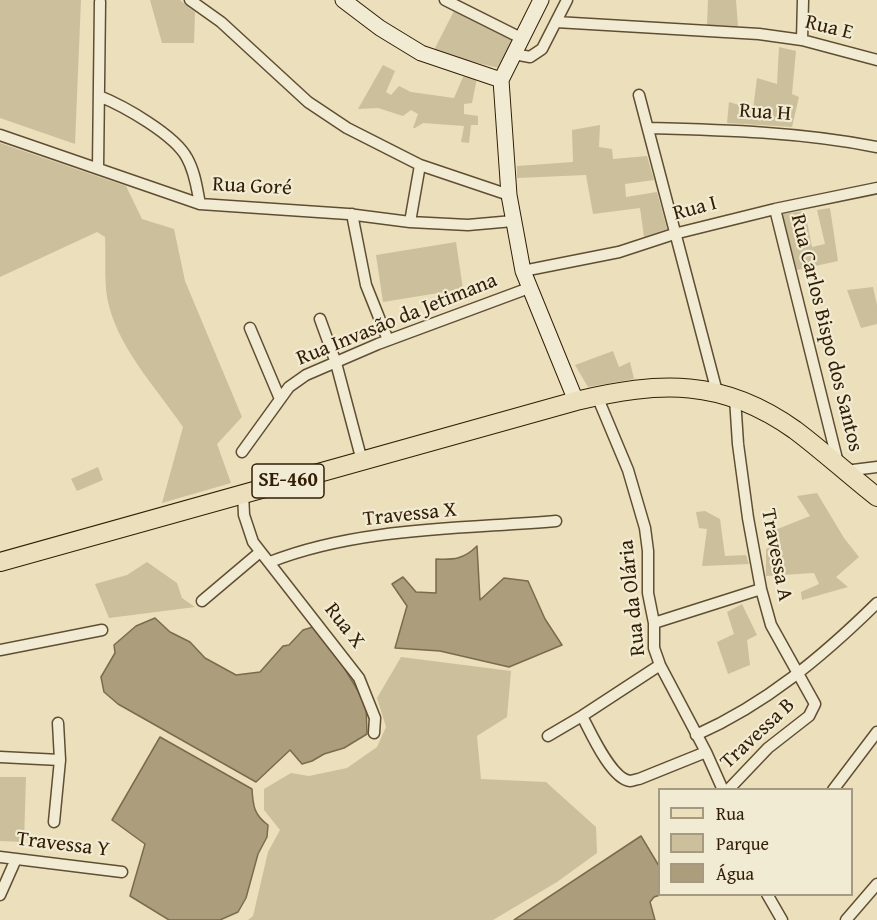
<!DOCTYPE html>
<html>
<head>
<meta charset="utf-8">
<style>
	body { margin:0 }
	#map { position:relative; width:877px; height:920px; overflow:hidden; background:#ebe0bb; font-family:"Gentium Book Plus",serif }
	canvas { display:block }
	.legend { position:absolute; left:658px; top:788px; width:195px; height:108px; box-sizing:border-box; background:#f2ebd3; border:2px solid #a59981; margin:0; padding:8px 10px; list-style:none; font-size:18px; color:#321e06 }
	.legend li { display:flex; align-items:center; gap:12px; height:30px }
	.legend b { width:30px; border:2px solid #a59981 }
</style>
</head>
<body>
<div id="map">
<canvas width="877" height="920"></canvas>
<ul class="legend">
<li><b style="height:8px;background:#ebe0bb"></b>Rua</li>
<li><b style="height:16px;background:#ccbf9c"></b>Parque</li>
<li><b style="height:16px;background:#ac9e7d"></b>Água</li>
</ul>
</div>
<script>
const g = document.querySelector('canvas').getContext('2d');
g.lineJoin = 'round';
function fillPath(path, color) { g.fillStyle = color; g.fill(path, 'evenodd'); }
function strokePath(path, color, width, dash) { g.strokeStyle = color; g.lineWidth = width; g.lineCap = dash ? 'butt' : 'round'; g.setLineDash(dash || []); g.stroke(path); }
function label(font, color, halo, rows, align = 'center') {
  g.font = font + ' "Gentium Book Plus",serif'; g.lineWidth = 4.5; g.setLineDash([]); g.textBaseline = 'middle'; g.strokeStyle = halo; g.fillStyle = color; for (const [text, x, y, turn = 0] of rows) {
    g.save(); g.translate(x, y); g.rotate((+turn || 0) * Math.PI / 180); g.textAlign = isNaN(turn) ? turn : align; if (halo) g.strokeText(text, 0, 0); g.fillText(text, 0, 0); g.restore();
  }
}
fillPath(new Path2D(`
	M0,0H81L75,144L0,118Z
	M150,0H180L195,12L194,43H162Z
	M708,0H736L738,26L707,25Z
	M454,11L514,41L498,68L433,52Z
	M779,47L796,51L792,94L799,97L792,127L727,123L729,102L753,109L757,78L777,84Z
	M383,65L395,71L386,92L391,95L399,86L411,92L454,98L463,77L477,78L472,103L464,104V114L478,116V125H471L469,143L461,142L464,126L423,123L415,128H413L418,114L411,110L403,116L378,108L358,109Z
	M600,125L599,147L612,149L613,159L647,156L654,180L625,184L626,197L657,192L667,229L644,237L640,208L593,214L586,175L517,178V166L573,162L572,130Z
	M0,143L126,186L142,219L174,229L185,281L242,417L217,444L231,483L162,503L183,427C155,386 116,346 107,297C104,277 106,256 105,237L97,232L0,277Z
	M830,208L838,261L797,270L782,214L805,211L812,247L825,244L817,210Z
	M456,242L463,289L383,302L376,255Z
	M873,287L877,305V324L861,328L847,290Z
	M613,351L619,367L630,362L634,379L588,387L575,365Z
	M98,467L103,480L77,491L71,479Z
	M817,493L844,538L859,557L836,577L848,587L802,600L801,592L819,584L814,573L766,576V549L777,544L775,530L810,516L797,496Z
	M705,511L720,519L725,556L746,555L749,564L702,566L707,529L699,528L696,512Z
	M147,562L177,583L182,598L195,607L109,618L95,584L127,575Z
	M742,604L757,635L747,640L750,665L728,674L717,642L734,634L727,612Z
	M401,657L511,671L507,717L477,736L481,779L546,782L596,827L597,853L557,882L493,920H248L253,916L268,852L280,830L264,810V789L291,773L309,776L347,768L377,747L386,727L377,698Z
	M0,777H26L24,842L0,841Z`), '#ccbf9c');
const water = new Path2D(`
	M477,546L480,600L504,578L528,581L545,619L562,645L509,667L440,651L395,648L407,606L392,584L403,577L416,592L436,593V559C454,560 464,559 477,546Z
	M155,618L170,632L190,642L205,658L236,675L260,672L283,646L289,645L303,630L313,627L343,666L366,704L367,734L344,748L324,754L312,761L302,764L290,750L256,782L118,704L104,692L101,677L115,653L114,645L136,626Z
	M160,737L252,789C253,806 254,815 268,825L267,837L258,854L246,898L238,912L220,920H169L130,896L145,844L112,820Z
	M641,836L659,866L660,895L654,897L650,902L655,920H514Z`);
fillPath(water, '#ac9e7d');
strokePath(water, '#7b6b4d', 1.5);
const street = new Path2D(`
	M190,0L221,22L308,102L347,128L420,165L509,195
	M445,0L521,38
	M556,22L759,34L802,40L877,60
	M802,40L803,0
	M514,54L530,57L542,49L567,0
	M639,95L717,392
	M99,96C124,106 175,135 187,158C195,172 197,189 200,204
	M649,128C725,130 801,132 877,147
	M0,135L200,204L348,214L410,222L468,225L513,221
	M98,168L100,2
	M775,209L838,463
	M352,214L366,285L388,340
	M410,222L420,165
	M523,271L619,252L674,234L775,209L877,188
	M320,319L336,363L362,461
	M250,328L280,399
	M597,396L628,470L645,528L648,551V593L654,623V648L660,665L706,752L723,790
	M242,452L289,387L306,375L378,344L529,288
	M845,471L877,467
	M243,493L244,515L253,542L359,678L375,718L374,733
	M270,562C359,527 462,529 556,521
	M202,601L260,552
	M654,623L761,589
	M0,650L102,630
	M582,716C590,731 611,779 630,781C632,781 637,779 639,779L706,752
	M696,735C766,704 823,656 877,603
	M548,736L582,716L660,665
	M0,757L60,760
	M728,790L768,748L809,716L815,704L771,625L761,589L748,518L738,444L735,398
	M833,790L877,732
	M54,822L60,760L58,723
	M0,857L122,872
	M767,894L782,920
	M0,895L16,859
	M846,920L877,884`);
const secondary = new Path2D(`
	M343,0L380,28L421,53L501,80
	M541,0L501,80L509,195L523,271L576,401`);
const primary = new Path2D(`
	M0,562L576,401C660,381 722,378 795,430C823,451 849,475 877,497`);
strokePath(street, '#604e33', 13);
strokePath(secondary, '#321e06', 17);
strokePath(primary, '#321e06', 20);
strokePath(street, '#f2ebd3', 10);
strokePath(secondary, '#f2ebd3', 15);
strokePath(primary, '#ebe0bb', 18);
for (const [x, y, w] of [
	[288,481,72]
]) { const box = new Path2D(); box.roundRect(x - w / 2, y - 17, w, 34, 4.5); g.fillStyle = '#f2ebd3'; g.fill(box); strokePath(box, '#321e06', 1.5); }
label('bold 20px', '#321e06', null, [
	["SE-460",288,481]
]);
label('21px', '#321e06', '#f2ebd3', [
	["Rua E",829,28,14],
	["Rua H",765,113,4],
	["Rua Goré",252,187,3],
	["Rua I",695,209,-15],
	["Rua Invasão da Jetimana",397,320,-22],
	["Rua Carlos Bispo dos Santos",826,333,76],
	["Travessa X",410,515,-6],
	["Travessa A",776,555,79],
	["Rua da Olária",633,598,-96],
	["Rua X",344,626,52],
	["Travessa B",758,734,-43],
	["Travessa Y",63,845,7]
]);
</script>
</body>
</html>
